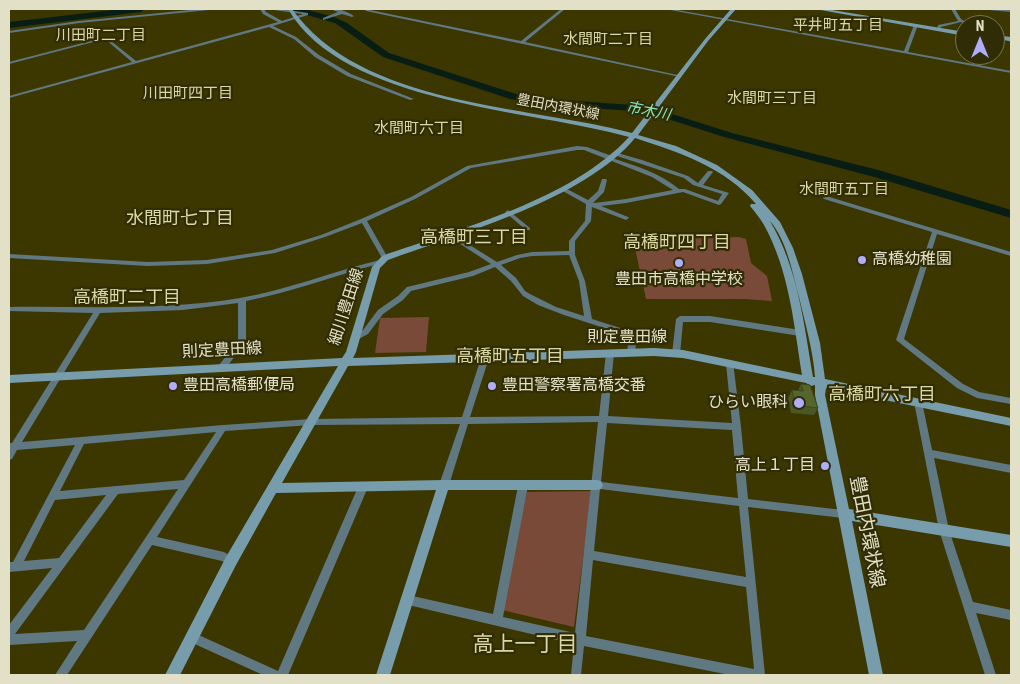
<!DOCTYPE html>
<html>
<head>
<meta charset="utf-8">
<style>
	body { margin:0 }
	#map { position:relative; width:1020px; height:684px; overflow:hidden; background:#3c3701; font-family:"Roboto Condensed",sans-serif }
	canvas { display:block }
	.frame { position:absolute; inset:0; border:10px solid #e2e0c6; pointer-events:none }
	.north { position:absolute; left:955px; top:15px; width:50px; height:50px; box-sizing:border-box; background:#302c06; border:1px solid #777453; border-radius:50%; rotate:0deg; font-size:14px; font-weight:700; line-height:20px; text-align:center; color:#e2e0c6 }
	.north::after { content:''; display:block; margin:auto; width:18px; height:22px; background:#aeaefb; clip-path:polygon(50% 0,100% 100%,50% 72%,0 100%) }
</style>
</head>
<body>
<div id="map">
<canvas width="1020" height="684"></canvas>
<div class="frame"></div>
<div class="north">N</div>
</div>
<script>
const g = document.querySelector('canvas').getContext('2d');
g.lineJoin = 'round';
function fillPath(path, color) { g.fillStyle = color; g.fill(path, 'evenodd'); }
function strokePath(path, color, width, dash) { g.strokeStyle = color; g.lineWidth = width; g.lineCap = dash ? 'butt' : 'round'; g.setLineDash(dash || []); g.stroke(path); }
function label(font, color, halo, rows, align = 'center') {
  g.font = font + ' "Roboto Condensed","Noto Sans JP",sans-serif'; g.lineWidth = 4.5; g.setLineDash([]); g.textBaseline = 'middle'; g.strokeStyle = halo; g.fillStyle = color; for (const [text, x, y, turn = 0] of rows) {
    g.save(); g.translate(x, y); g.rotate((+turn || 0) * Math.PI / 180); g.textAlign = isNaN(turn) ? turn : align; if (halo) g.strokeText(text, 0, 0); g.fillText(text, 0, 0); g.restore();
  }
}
fillPath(new Path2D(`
	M739,237L746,239L751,263L767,276L772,301L745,299H646L633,239Z
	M429,317L426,352L375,353L380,318Z
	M592,491L574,627L502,610L527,492Z`), '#794a37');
fillPath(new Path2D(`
	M122,9H145L141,12L9,28V22Z
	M286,9H304L334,17L347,23L389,53L516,94L535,98L647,106L732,133L882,171L1011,210V218L874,177L724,137L646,112L535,104L510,99L383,57L335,23Z`), '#081e15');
fillPath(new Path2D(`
	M200,9H211L209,10L79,23L9,33V31L79,21Z
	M260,9H264L266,12L282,21L303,14L274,10L272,9H281L308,13V15L273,26L296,37L319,55L351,74L414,99L410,100L347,76L315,57L294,39L269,27L9,98V96L132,62L105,39L9,64V62L106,37L136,61L278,22L263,14Z
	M330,9C339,8 347,12 354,16L352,17L342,14L323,20V18L338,12Z
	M365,9L521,41L561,9H565L525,42L682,76L680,77L366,11Z
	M665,9H672L904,51L914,25L916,24L918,25L908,52L1011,71V73Z
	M951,9H955L961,19L971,25H966L961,22L941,27L939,30H937L938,25L958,21Z
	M987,9L1011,10V12L989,10Z
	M995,33L1011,40V42L995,36Z
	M577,146L587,147L612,156V158C636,166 660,173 679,189H685L718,201L722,194L693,185L684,178L611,154L614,152L642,160L688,176L698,183L708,171H712L713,172L703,185L729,193L721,204L719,205L683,192L626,203L601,206L628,217L629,218L626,220L592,207L591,221L575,241V255L585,281L592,319L636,333L637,335L635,352L631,355L627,352L629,336L564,315L538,305L523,296L511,281L495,267L473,276L411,291L403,300L383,314L368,334L355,341L351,338L363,330L378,310L398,296L407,287L469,272L491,264L448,236V234H452L497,262L517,255L532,252L569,251V241L585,221L586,204L561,190V188H565L588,200L598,191L602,179H606L607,180L604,192L593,203H594L626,199L673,190L652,177L584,150H577L471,168L415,199L367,221L388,258L385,260L382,258L362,223L325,237L275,253L207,264L148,266L9,258V254L148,262L207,260L272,250L321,235L361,219L411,197L467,166ZM569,255L579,281L584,316L556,307L530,294L525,291L516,278L501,265L520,258L532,256Z
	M826,196L1011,252V256L937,234L904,339L963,384L979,392L1011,398V404L977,398L957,388L896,340L932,232L824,199L823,198Z
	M508,210L530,228V230H526L506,213L505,212Z
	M380,260L383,262L382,263C336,275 292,292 246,301V342L225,369H219L218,367L219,365L238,341V303L183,310L100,313L22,442L223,425L311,419L462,417L481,358L482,356H488L489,358L470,417L599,416L606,353L610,350L614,353L608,416L732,423L726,364L727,362H733L741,427L748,499L843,510L846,511L848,514L846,517L843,518L748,507L765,675H730L584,646L581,675H571L574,644L404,604L403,600L404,596L408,595L493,614L518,486L520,483L523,482L526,483L528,486L503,617L575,633L598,422L468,424L449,485L447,488L444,489L441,488L439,485L460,424L311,425L225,431L157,537L224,552L234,558L236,561L234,564L231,566L222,561L152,545L67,675H55L77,641L9,645V625L52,568L9,572V562H13L75,445L17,450L12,459L9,460V443H12L93,313L9,311V307C86,306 163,311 240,298C288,290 333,271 380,260ZM607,423L732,430L738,498L601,482ZM216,432L184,480L60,491L84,444ZM178,489L84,630L15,634L118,494ZM600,489L739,506L746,577L594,551ZM106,495L59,558L24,561L55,500ZM593,560L746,587L754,669L586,636Z
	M680,316H710L800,330L804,333L800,336L710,322H683L680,354L676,357L672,354L676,319Z
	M918,399L921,400L922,402L932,450L1011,465V473L934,458L949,530L973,602L1011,610V620L976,613L996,675H985L939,530L914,402L915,400Z
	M363,483L366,484L368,487L288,675H263L188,641L187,637L188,633L192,632L278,671L358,487L360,484Z`), '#607881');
fillPath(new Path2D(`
	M288,9H292C361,106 526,105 632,133L705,39L731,9H736L708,41L638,135L676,146L717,165L752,190L780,222L793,248L802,274L820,343L825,379L1011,418V426L826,388L825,395L849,509L1011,535V547L852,521L883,675H869L815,395V385L811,386L806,383L683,358L654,356L348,366L282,483L444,480H597L601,481L603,485L601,489L597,490H448L390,675H376L436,490L276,493L236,565L180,675H165L226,557L338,366L9,383V375L342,358L346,352L372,267L382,256C461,228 571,200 629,137C531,109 344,105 288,9ZM635,138C679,152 726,168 756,204H751L750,206C755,212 760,218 764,225C789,270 794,324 802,375L683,350L654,348L353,358L356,352L380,268L388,260C462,233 585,199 635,138ZM770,221C787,241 792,271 799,297C805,323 813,350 815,377H813C804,324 798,268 770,221Z
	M815,9H826L965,32V36Z
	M995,35L1011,37V41L995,39Z`), '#779dac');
fillPath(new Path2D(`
	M801,384L818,408L814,415L791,413L788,398L792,390L798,391Z`), '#495826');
const building = new Path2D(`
	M801,384L810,385L818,408L795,405L792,390L803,391Z`);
fillPath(building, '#55662c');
strokePath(building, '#3c471f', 1);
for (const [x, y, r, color] of [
	[862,260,5,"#aeaefb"],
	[679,263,5,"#aeaefb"],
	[173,386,5,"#aeaefb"],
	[492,386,5,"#aeaefb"],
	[799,403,6,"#aeaefb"],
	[825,466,5,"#aeaefb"]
]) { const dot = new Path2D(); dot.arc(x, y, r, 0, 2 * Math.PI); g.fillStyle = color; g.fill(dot); strokePath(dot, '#302c06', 2); }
label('14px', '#e2e0c6', '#302c06', [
	["豊田内環状線",558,108,11]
]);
label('15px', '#dcd8a3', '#302c06', [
	["平井町五丁目",838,26],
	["川田町二丁目",101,36],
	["水間町二丁目",608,40],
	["川田町四丁目",188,94],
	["水間町三丁目",772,99],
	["水間町六丁目",419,129],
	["水間町五丁目",844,190]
]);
label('italic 15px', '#81e5b8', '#302c06', [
	["市木川",648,112,11]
]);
label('16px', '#e2e0c6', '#302c06', [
	["高橋幼稚園",872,260],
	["豊田市高橋中学校",679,280,"center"],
	["豊田高橋郵便局",183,386],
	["豊田警察署高橋交番",502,386],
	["ひらい眼科",788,403,"right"],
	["高上１丁目",815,466,"right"]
], 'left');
label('16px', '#e2e0c6', '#302c06', [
	["細川豊田線",347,307,-72],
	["則定豊田線",627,338],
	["則定豊田線",222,351,-3]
]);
label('18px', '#dcd8a3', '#302c06', [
	["水間町七丁目",180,219],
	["高橋町三丁目",474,238],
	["高橋町四丁目",677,243],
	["高橋町二丁目",127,298],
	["高橋町五丁目",510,357],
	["高橋町六丁目",882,395]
]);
label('19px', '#e2e0c6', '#302c06', [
	["豊田内環状線",866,532,79]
]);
label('21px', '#dcd8a3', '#302c06', [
	["高上一丁目",525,646]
]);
</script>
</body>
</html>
